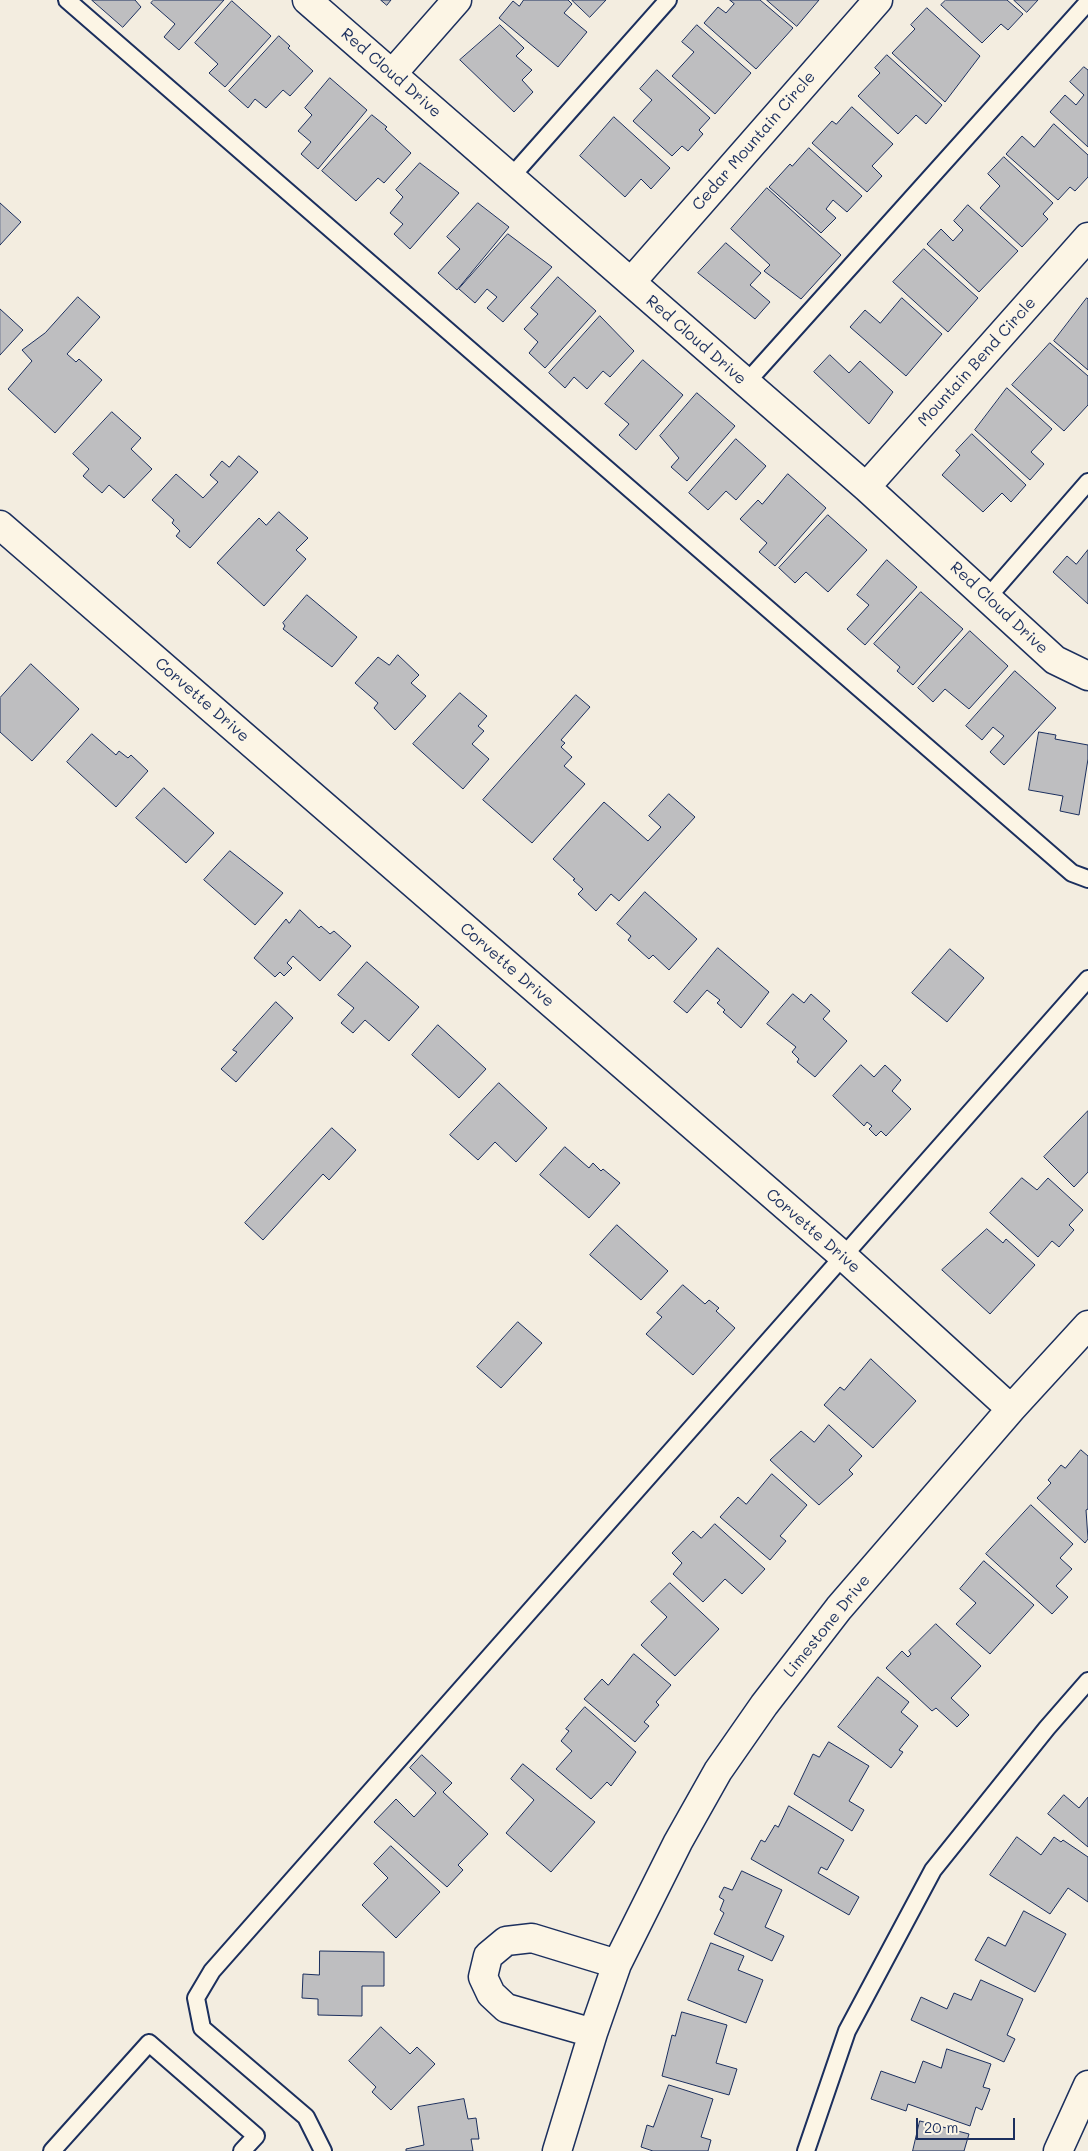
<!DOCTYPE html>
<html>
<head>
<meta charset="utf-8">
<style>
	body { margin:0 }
	#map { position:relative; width:1088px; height:2151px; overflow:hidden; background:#f3ede0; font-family:Mali,sans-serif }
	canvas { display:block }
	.scale { position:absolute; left:916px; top:2118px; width:99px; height:22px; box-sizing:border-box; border:2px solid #1b2f5e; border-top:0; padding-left:6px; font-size:15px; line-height:18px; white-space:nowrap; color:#1b2f5e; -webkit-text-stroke:4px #fcf5e5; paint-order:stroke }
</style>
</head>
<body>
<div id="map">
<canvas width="1088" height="2151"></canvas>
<div class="scale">20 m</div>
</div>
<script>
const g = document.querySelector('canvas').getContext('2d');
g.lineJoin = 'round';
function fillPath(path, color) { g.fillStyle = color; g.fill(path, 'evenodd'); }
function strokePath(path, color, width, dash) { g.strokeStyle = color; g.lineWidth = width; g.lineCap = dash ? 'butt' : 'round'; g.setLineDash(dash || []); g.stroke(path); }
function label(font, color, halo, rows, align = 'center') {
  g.font = font + ' Mali,sans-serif'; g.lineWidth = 4; g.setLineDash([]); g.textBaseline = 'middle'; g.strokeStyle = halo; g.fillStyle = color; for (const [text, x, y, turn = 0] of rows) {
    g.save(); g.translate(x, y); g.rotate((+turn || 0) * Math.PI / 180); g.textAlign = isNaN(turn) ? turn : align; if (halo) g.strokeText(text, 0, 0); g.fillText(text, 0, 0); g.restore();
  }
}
const building = new Path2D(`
	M92,0H135L141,7L123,27Z
	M154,0H224L179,50L164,37L175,24L151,3Z
	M381,0H391L387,5Z
	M524,0H568L572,4L564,13L587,32L558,67L499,18L513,1L519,6Z
	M572,0H606L590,17Z
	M730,0H760L793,28L756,69L704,23L718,7L726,13L734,4Z
	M767,0H819L797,26Z
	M946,0H1007L1023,14L1008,30L1001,24L982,43L941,5Z
	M1014,0H1038L1027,12Z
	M232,1L271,36L225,87L209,73L218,64L195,43Z
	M927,8L980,56L945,102L892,53L915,29L911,25Z
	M500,25L524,48L516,56L532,70L522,80L533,92L514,112L460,60Z
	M697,25L751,73L715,114L672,76L694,52L682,42Z
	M279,36L290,46L288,48L313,71L290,96L283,90L266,108L255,99L248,108L229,91Z
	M887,55L942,105L926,124L916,115L898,134L858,96L880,73L875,68Z
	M1084,67L1088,70V147L1050,112L1065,95L1076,105L1084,95L1070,82Z
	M657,70L710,118L699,130L703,134L688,151L682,146L672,156L633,121L652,100L640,89Z
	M330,78L367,110L318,169L301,154L311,142L298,131L312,115L305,108Z
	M852,107L893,144L872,166L882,176L867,192L812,143L832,121L836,124Z
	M372,115L387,127L385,129L411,153L384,183L378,178L356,201L322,171Z
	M614,117L670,168L651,189L641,179L625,197L580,156Z
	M1054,124L1088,155V177L1075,191L1070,187L1058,200L1006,154L1022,136L1034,147Z
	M809,148L862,196L847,212L833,200L826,209L836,218L821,233L769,187L790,164L792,166Z
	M1004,157L1053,203L1043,214L1048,219L1022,247L980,208L1000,186L988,174Z
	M420,163L459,193L410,249L394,234L403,224L390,213L403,197L396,190Z
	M767,188L841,255L801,299L764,271L770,265L731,229Z
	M0,203L21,222L0,245Z
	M478,203L509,227L457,290L438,273L460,249L447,237Z
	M968,205L1018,251L979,292L927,244L941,229L953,241L963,230L954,221Z
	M508,234L552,267L503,322L487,308L497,297L487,289L475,303L459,289Z
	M726,243L761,273L750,285L770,302L755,319L698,273Z
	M924,249L978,298L948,332L893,282Z
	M558,277L596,311L545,368L529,353L538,342L524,329L538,314L531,308Z
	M78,297L100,317L67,354L76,362L79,359L102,380L55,433L8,389L32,361L22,350L45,333Z
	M902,298L942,334L906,376L850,327L865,310L880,323Z
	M1087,298L1088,299V370L1054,341Z
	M0,309L23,330L0,355Z
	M600,316L634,351L610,377L603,371L587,389L574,377L565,388L549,373Z
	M1050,343L1088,376V405L1064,431L1012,385Z
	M830,355L849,373L860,361L893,392L869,424L814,372Z
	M643,360L683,395L636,450L619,435L629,424L605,404Z
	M1007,388L1052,429L1031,452L1044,464L1030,480L975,430Z
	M697,393L735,426L687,481L671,467L679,458L660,436Z
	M112,412L141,438L131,449L152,469L124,498L109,485L102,493L83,476L89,469L73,454Z
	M972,434L1026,485L1011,502L1002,493L983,512L942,475L960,455L956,451Z
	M736,439L766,466L736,500L726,491L708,510L689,493Z
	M239,456L258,472L190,548L176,536L180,531L172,523L174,520L152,500L176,474L203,498L218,482L210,475L222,461L229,467Z
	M788,474L826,508L775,566L759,552L767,543L740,519L758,500L762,504Z
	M279,512L308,538L296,550L306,559L264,606L217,563L259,518L266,525Z
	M828,515L867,550L828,592L806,572L795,583L779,568Z
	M1088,550V604L1053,572L1067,556L1076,564Z
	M887,560L917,587L865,645L847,629L869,605L857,595Z
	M921,592L963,629L913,685L897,671L900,667L874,644Z
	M307,595L357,637L332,667L283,629L285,626L283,623Z
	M970,631L1008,666L969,709L945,689L933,702L918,688Z
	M398,655L419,675L411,683L426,696L395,730L374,708L378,703L355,683L378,657L389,665Z
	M31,664L79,709L32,761L0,732V698Z
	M1015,671L1056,708L1004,765L990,752L1004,736L993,727L982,740L966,726Z
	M460,693L487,716L478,726L484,731L472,744L489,759L463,789L413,744Z
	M576,695L590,707L561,740L565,743L561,747L572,757L564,766L585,784L532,843L483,800Z
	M1039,732L1056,735L1055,739L1088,745V759L1079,815L1060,811L1063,796L1029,790Z
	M92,734L116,755L119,751L128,758L131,755L148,771L116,807L67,762Z
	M164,788L214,833L186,863L136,818Z
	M669,794L695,817L619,901L611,894L596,911L578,894L583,889L573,880L575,879L553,859L604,802L648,841L661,827L649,816Z
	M230,851L283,893L255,925L204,880Z
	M645,892L697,939L669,970L653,955L649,959L628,940L631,936L617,924Z
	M300,910L319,928L321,926L330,934L334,931L351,946L320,981L293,956L287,963L292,968L284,976L280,972L275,977L254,958L286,919L289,923Z
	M718,948L769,992L741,1028L723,1012L725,1010L717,1003L720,1000L707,990L687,1013L674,1002Z
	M950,949L984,978L947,1022L912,993Z
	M367,962L419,1007L389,1041L365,1020L353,1033L341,1023L354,1008L338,995Z
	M793,994L804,1003L811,994L830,1011L823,1019L847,1041L815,1077L797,1062L799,1059L792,1052L796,1047L767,1024Z
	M276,1002L293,1018L236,1082L221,1069L237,1052L233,1050Z
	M438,1025L486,1069L459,1098L412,1055Z
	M861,1065L874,1077L885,1065L901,1080L892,1091L911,1109L886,1136L881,1131L876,1136L869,1129L872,1126L867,1122L864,1126L833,1096Z
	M499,1083L547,1128L516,1162L495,1142L478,1160L450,1135Z
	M1088,1111V1172L1074,1187L1044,1157Z
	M332,1128L356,1150L329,1180L323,1174L263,1240L245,1223Z
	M565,1147L589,1168L593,1163L601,1171L603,1169L620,1183L589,1218L540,1175Z
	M1022,1178L1037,1190L1048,1178L1083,1210L1069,1225L1074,1230L1059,1247L1052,1241L1038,1257L990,1213Z
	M617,1225L668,1271L641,1300L590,1255Z
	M987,1229L1003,1243L1006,1239L1035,1265L990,1314L942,1270Z
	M683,1285L705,1304L709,1300L719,1308L716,1311L735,1328L693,1375L646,1334L662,1317L657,1313Z
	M518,1322L542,1343L501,1388L477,1367Z
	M871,1359L916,1401L873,1448L824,1405L840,1387L844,1390Z
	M829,1425L862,1456L849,1470L853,1474L819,1505L770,1460L801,1431L814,1442Z
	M1081,1450L1088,1456V1509L1086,1510L1088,1539L1085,1543L1037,1498L1051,1483L1048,1480L1061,1465L1065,1468Z
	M772,1474L807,1505L780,1536L786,1541L770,1560L720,1517L738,1497L746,1504Z
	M1031,1505L1073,1544L1060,1558L1072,1569L1056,1586L1068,1597L1052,1614L986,1554Z
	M715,1524L765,1569L742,1594L725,1579L703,1602L673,1574L682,1563L672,1553L693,1531L701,1538Z
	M984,1561L1034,1605L990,1654L956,1624L976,1603L960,1589Z
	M670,1583L719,1629L675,1676L641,1645L667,1617L651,1602Z
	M936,1624L981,1666L951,1698L969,1715L957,1727L936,1708L932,1711L886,1668L902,1651L908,1657L911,1654L909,1651Z
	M634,1654L671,1685L656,1702L659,1705L644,1722L649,1726L635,1742L584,1699L602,1679L608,1685Z
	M878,1677L909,1702L901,1712L918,1726L899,1750L903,1752L891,1768L838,1727Z
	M585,1707L636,1752L611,1786L607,1782L591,1799L556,1769L572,1751L561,1741L569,1731L566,1729Z
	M829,1742L869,1766L849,1801L864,1810L852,1831L794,1794L813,1754L819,1757Z
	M422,1755L452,1783L443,1792L488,1834L458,1865L463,1870L447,1887L374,1822L396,1799L414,1817L436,1793L410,1768Z
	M523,1764L595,1822L551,1872L506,1833L534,1800L511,1779Z
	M1064,1795L1079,1808L1088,1797V1847L1048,1814Z
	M789,1806L844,1840L827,1870L821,1867L818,1873L859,1897L849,1915L751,1859L761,1840L765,1842L775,1825L778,1827Z
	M1017,1837L1041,1855L1054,1837L1061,1842L1063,1840L1088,1857V1902L1068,1888L1050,1914L990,1875Z
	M391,1846L440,1892L396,1938L362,1905L388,1878L374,1864Z
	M742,1871L782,1890L765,1927L784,1936L772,1961L714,1934L724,1913L720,1910L724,1900L719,1897L724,1887L732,1890Z
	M1024,1911L1066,1934L1035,1992L975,1960L988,1937L1005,1946Z
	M711,1943L744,1956L738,1970L763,1980L746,2023L688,2000Z
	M320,1951L384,1952V1986H362V2016L318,2015V1999L302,1998L303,1974L319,1975Z
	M981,1980L1023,1999L1007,2035L1015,2039L1004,2062L911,2020L921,1997L947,2009L954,1993L971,2000Z
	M682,2012L727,2025L716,2063L737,2069L729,2095L662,2076L672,2035L675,2036Z
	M381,2027L410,2054L417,2047L435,2064L391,2110L372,2092L376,2087L349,2061Z
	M947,2049L991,2064L983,2087L990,2089L982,2110L976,2107L970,2126L908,2104L906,2111L871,2099L881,2071L915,2083L923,2061L941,2068Z
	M669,2085L713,2099L701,2137L711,2140L708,2151H653L641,2147L647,2125L653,2127Z
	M464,2099L468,2119L476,2118L479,2139H471L473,2151H406V2149L424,2145L418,2107Z
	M920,2121L969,2134L964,2151H913Z`);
fillPath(building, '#bebec0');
strokePath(building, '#1b2f5e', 1);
const service = new Path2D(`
	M67,0L1072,873L1088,879
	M511,177L668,0
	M746,383L1088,2
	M988,597L1088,482
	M52,2151L149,2043L256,2136L242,2151
	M323,2151L306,2117L202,2028L196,1998L212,1971L1088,979
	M806,2151L847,2031L933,1870L1047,1728L1088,1681`);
const minor = new Path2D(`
	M307,0L866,487L1055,660L1088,676
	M392,74L457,0
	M631,282L878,0
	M866,487L1088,237
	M0,525L842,1255L1011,1409
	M593,2033L506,2008L491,1994L483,1977L488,1956L506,1941L532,1938L617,1964
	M557,2151L593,2033L617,1964L678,1842L718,1771L764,1705L839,1608L1011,1409L1088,1325
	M1058,2151L1088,2085`);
strokePath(service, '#1b2f5e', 20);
strokePath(minor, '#1b2f5e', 31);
strokePath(service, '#fcf5e5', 16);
strokePath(minor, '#fcf5e5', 28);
label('16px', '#1b2f5e', '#fcf5e5', [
	["Red Cloud Drive",391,73,41],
	["Cedar Mountain Circle",754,141,-49],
	["Red Cloud Drive",696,340,41],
	["Mountain Bend Circle",977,362,-48],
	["Red Cloud Drive",999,608,43],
	["Corvette Drive",202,700,41],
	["Corvette Drive",507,965,41],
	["Corvette Drive",813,1231,41],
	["Limestone Drive",827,1626,-51]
]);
</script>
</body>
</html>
